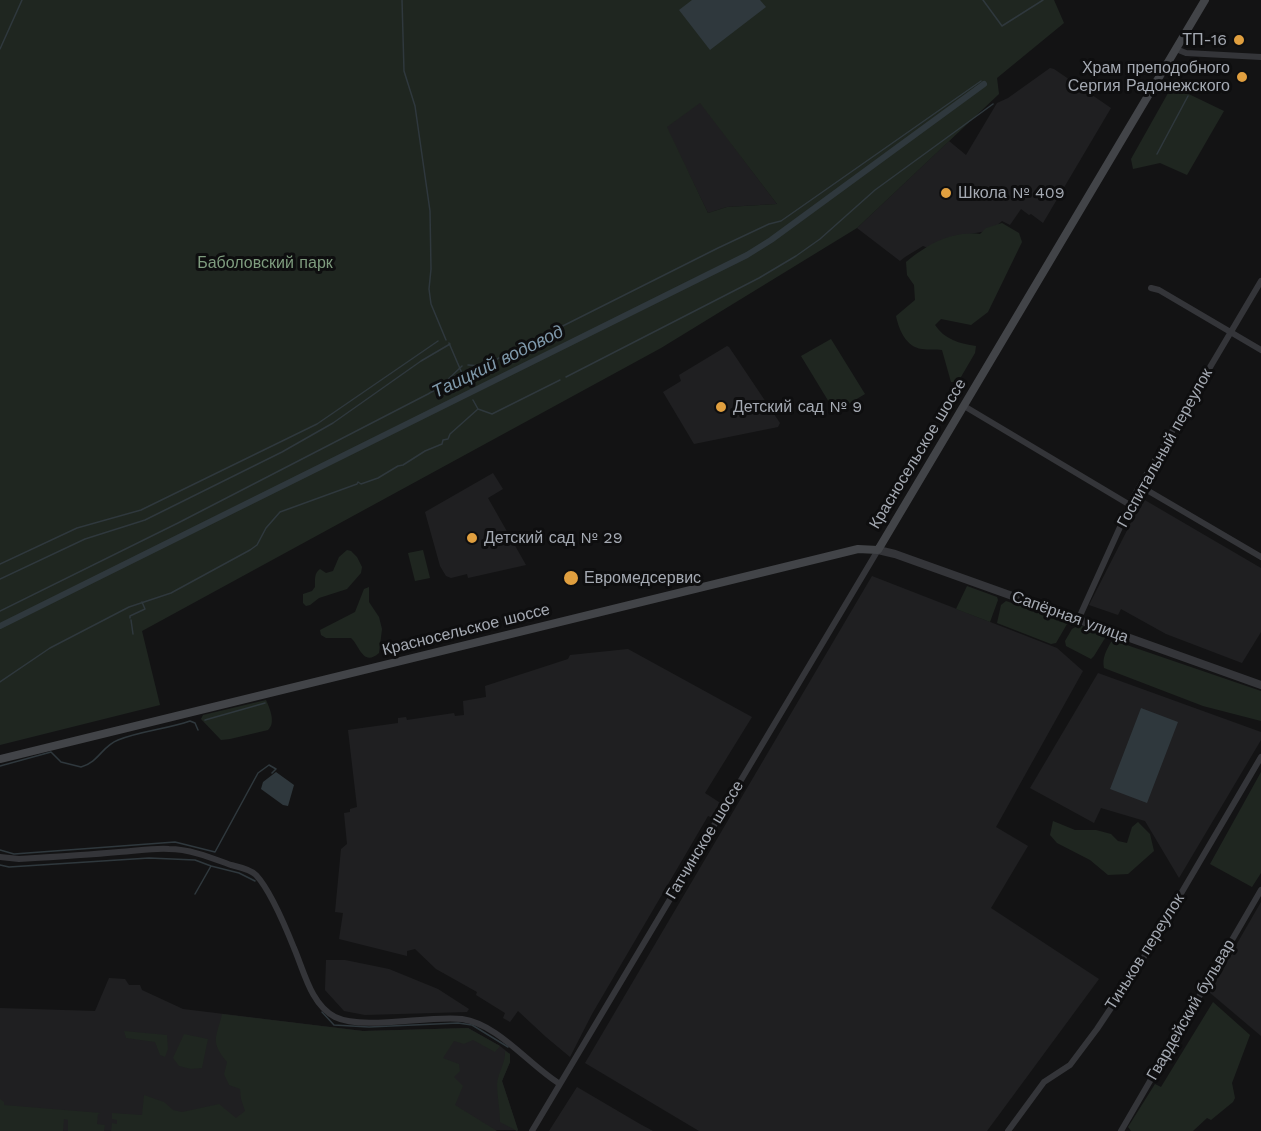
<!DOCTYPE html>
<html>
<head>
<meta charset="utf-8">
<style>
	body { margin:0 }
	canvas { display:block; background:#131314 }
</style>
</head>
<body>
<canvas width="1261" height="1131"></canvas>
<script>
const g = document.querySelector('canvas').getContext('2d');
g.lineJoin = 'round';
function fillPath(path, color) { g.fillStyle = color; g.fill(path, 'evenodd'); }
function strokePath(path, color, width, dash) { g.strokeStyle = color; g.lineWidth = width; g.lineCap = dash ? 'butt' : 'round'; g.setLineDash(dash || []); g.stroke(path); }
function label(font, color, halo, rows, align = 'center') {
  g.font = font + ' "Work Sans",sans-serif'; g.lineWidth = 6; g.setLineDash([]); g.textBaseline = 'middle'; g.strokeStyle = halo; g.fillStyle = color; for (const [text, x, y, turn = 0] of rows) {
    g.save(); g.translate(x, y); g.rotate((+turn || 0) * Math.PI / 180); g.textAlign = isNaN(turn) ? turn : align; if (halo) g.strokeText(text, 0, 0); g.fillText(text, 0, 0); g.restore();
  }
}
fillPath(new Path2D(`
	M1050,68L1054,69L1111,108L1043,223L1031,214L1029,215L1021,209L1010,225L1002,221L992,230L959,236L947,255L923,246L905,257L900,261L857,228L949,141L966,155L997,103L1008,98Z
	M700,102L777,204L727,207L708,213L666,127Z
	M727,346L729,347L780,423L778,427L694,444L663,392L681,381L679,375Z
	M493,473L503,489L488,498L526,565L468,578L467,574L451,578L446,576L440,566L425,512Z
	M1143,499L1261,568V632L1242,663L1166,634L1121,609L1118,615L1089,605Z
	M872,576L1057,648L1083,671L996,827L1028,846L991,908L1099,979L987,1131H699L585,1063Z
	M628,649L752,717L705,793L722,804L713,818L708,816L592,1014L570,1057L546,1037L518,1011L510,1022L503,1018L505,1013L476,995L477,992L436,969L415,949L407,951V956L339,939L343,913L335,912L341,849L347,844L344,813L350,812V809L357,807L348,730L398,723V718L406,717L407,720L454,713L455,716L464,715L463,701L486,697L485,686L568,659L570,655Z
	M1098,673L1261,732V740L1179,878L1145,821L1101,808L1094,823L1030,788Z
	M1261,902V1036L1209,992Z
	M326,960H345L389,969L438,989L469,1009L467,1012L365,1015L344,1011L325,990Z
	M109,978L125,979L129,985H140L142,990L183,1009L363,1031L468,1028L500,1046L510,1054V1062L502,1081L518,1130L0,1131V1008L95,1011Z
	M577,1087L640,1124L653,1131H549Z`), '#1f1f21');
fillPath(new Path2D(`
	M0,0H1054L1064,23L997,78L999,94L857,228L661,348L142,631L160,705L0,745ZM700,103L777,204L727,207L708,213L667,127Z
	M1172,86L1224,111L1187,175L1160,163L1133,169L1131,159Z
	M1002,223L1019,233L1022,242L988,312L971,325L941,319L935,325C944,339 960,344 976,346L975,353L958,382H951L942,350C936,349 929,350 922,349C906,347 899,330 896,316L915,300L914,285L907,275L906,262C928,244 951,231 980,234L986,228Z
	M831,339L865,394L835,412L801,356Z
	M347,550L351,551L357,557L362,567L361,573L347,589L319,598L310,605L306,606L303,603V594L312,591L315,587C315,580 314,573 320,569L326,573L333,571L339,557Z
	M423,550L430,578L415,581L408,553Z
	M967,586L997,597L998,600L990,622L956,609Z
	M369,587V602L379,617L382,629L379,653C363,667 360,646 351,638H326L321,635L320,630L355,612L364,589Z
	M1006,601L1064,621L1067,624L1056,643L1051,644L997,623L1001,605Z
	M1079,625L1103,633L1105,638L1094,656L1091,659L1066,646L1065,641L1072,629Z
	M1115,641L1261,691V721L1203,706L1104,668C1102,658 1106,651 1111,642Z
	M266,700C270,709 276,723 268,730L230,739L221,740L201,719L203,715Z
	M1261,772V873L1252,887L1210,864Z
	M1053,821L1075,830H1096L1111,834L1118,841L1127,843L1132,827L1138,822L1150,834L1154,851L1128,874L1108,875L1090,860L1057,843L1050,835Z
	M1213,1002L1250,1035L1232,1083L1235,1098L1233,1102L1211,1120L1207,1118L1193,1131H1131L1128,1127L1155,1084L1161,1087Z
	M222,1014L363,1031L468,1028L500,1046L495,1052L473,1040L464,1044L454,1041L443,1058L459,1064L460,1071L454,1077L463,1086L455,1105L497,1131H111L112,1123L117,1124V1120L112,1119V1113L142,1115L144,1095L164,1102L173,1110L182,1112L219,1104L236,1118L245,1111L241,1099L240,1089L229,1085L224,1074L227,1062C210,1041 216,1039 222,1014Z
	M124,1031L167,1035L168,1049L165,1057L160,1055L155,1042L126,1038Z
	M184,1034L208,1039L202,1068L191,1069L179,1066L173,1058Z
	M505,1051L510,1054V1062L502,1081L518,1130L517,1131L500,1122C500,1109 497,1096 497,1084C498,1072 506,1062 505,1051Z
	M0,1099L4,1102V1105L101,1113L98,1114L97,1124L105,1125L104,1131H68V1120L64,1119L63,1131H0Z`), '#1f2620');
fillPath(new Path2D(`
	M692,0H760L766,7L710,50L679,10Z
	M1141,708L1178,722L1147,803L1110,789Z
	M276,772L294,785L288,806L283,805L261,789L263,782Z`), '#2f383d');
strokePath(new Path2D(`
	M402,0L404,71L415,106L430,211L431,269L429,289L431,304L446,340
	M983,0L1002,26L1043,0
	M0,49L22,0
	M1157,154L1188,96
	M449,343L467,385
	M468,365L481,366L495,360L718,248L769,224L781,221L981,81
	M566,377L759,278L796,256L820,239L875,190L993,104
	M473,400L478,409L492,414L560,380
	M0,564L77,528L141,510L317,424L438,341
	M0,579L85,539L145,520L282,452L333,423L421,361L450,344
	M0,611L178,523L428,394L440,387L462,366
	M130,618V616L145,609L142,602
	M131,620L133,634
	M0,682L50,648L129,607L171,593L250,550L257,545L266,528L280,512L357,484L358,482L361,484L378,478L398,466L403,465L425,451L442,444L443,440L448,439L450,434L478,409
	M205,720L265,703
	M0,766L51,752L61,762L81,767C99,762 102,746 118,740C141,731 167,729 190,721L195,723L198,730
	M0,850L14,854L175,842L215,852L258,773L269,765L276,769L272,773
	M0,865L9,867L149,858L195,860L211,866
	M195,894L211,866L239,873L255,881
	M322,1012L334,1025L369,1027L458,1023L472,1025L508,1047`), '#2f383d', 1.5);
strokePath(new Path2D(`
	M0,626L747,255L771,240L984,84`), '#2f383d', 6);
strokePath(new Path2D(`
	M1176,49L1186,53L1261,57
	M1151,288L1159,290L1261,350
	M964,406L1130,505
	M1140,486L1261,557
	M1078,620L1135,494L1261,281
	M0,857L19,859C53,857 86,855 119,852C136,851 153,848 169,849C190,849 212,858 231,865C239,867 250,869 256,875C270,890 286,928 294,948C304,971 311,1005 335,1017C364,1031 428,1015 462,1019C498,1024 529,1065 560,1084
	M532,1131L878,550
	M1008,1131L1044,1082L1070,1065L1097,1029L1135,972L1261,757
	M1121,1131L1261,890`), '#343539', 6);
strokePath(new Path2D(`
	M878,550L895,554L1261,685`), '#343539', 8);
strokePath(new Path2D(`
	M0,759L858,549L878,550L1205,0`), '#424448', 8);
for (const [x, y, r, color] of [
	[1239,40,6,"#e09f3f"],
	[1242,77,6,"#e09f3f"],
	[946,193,6,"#e09f3f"],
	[721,407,6,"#e09f3f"],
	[472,538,6,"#e09f3f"],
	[571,578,8,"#e09f3f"]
]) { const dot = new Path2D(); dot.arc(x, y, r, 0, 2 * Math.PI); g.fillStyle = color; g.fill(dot); strokePath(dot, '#0e0e0f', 2); }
label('16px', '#a5aab3', '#0e0e0f', [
	["ТП-16",1227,40,"right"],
	["Храм преподобного",1230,68,"right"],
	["Сергия Радонежского",1230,86,"right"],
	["Школа № 409",958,193],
	["Детский сад № 9",733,407],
	["Детский сад № 29",484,538],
	["Евромедсервис",584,578]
], 'left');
label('16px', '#7e9c7e', '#0e0e0f', [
	["Баболовский парк",265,263]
]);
label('16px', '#a5aab3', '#0e0e0f', [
	["Госпитальный переулок",1165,448,-61],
	["Красносельское шоссе",918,454,-59],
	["Сапёрная улица",1070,617,20],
	["Красносельское шоссе",466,630,-14],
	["Гатчинское шоссе",705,840,-59],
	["Тиньков переулок",1145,952,-58],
	["Гвардейский бульвар",1191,1010,-60]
]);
label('italic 18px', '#7f99ab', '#0e0e0f', [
	["Таицкий водовод",498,362,-26]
]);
</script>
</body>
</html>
